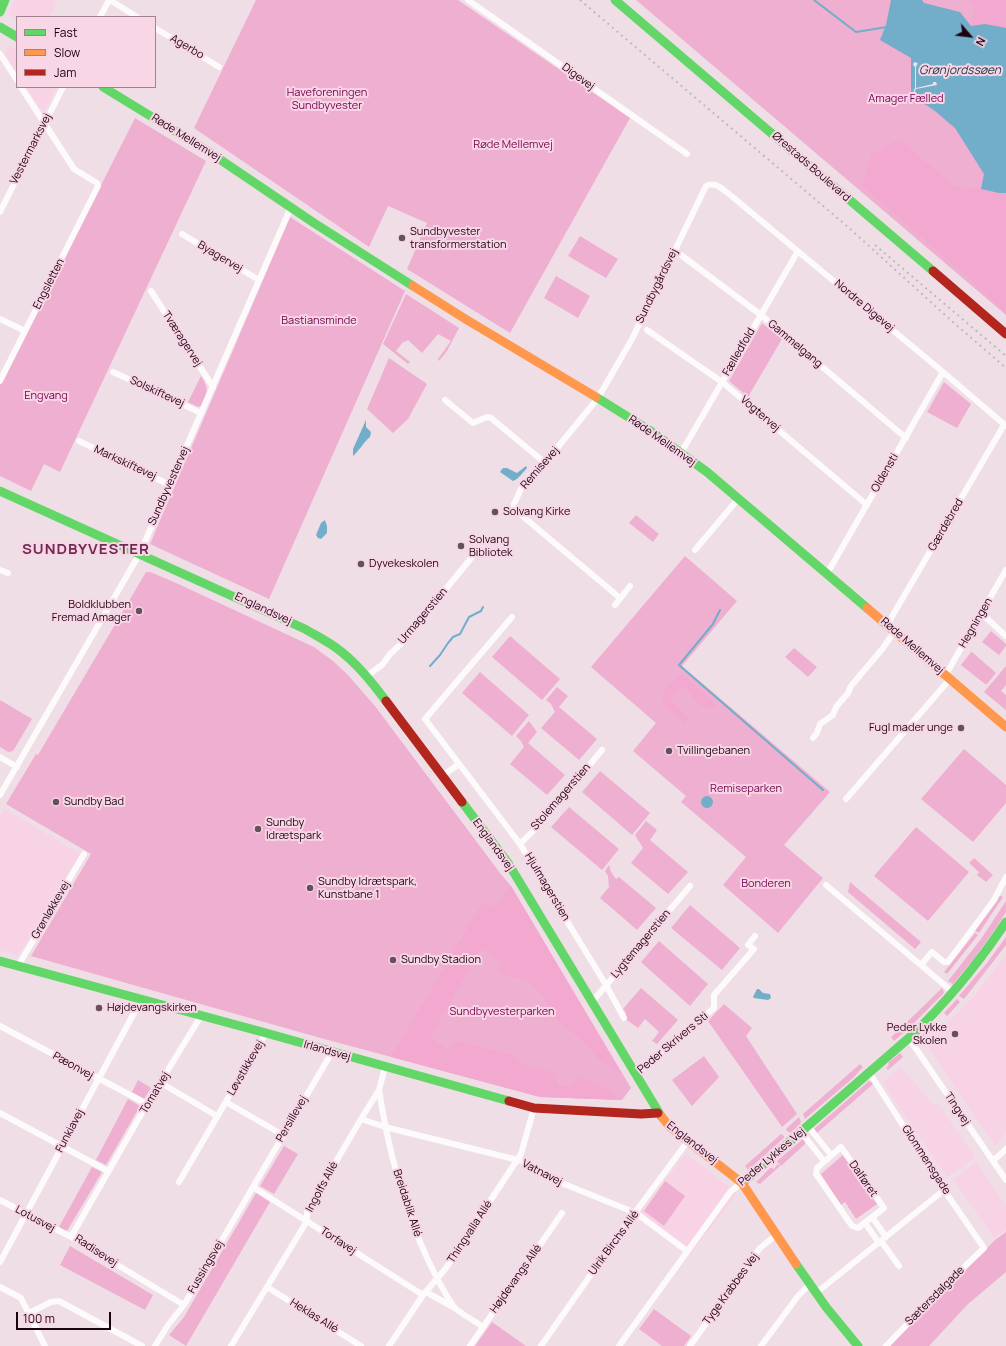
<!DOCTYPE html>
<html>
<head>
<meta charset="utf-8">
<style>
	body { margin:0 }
	#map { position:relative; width:1006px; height:1346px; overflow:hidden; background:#f0dee7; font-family:Manrope,sans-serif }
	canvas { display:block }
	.legend { position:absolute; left:16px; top:16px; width:140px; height:72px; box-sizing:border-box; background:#f8d6e6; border:1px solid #a08291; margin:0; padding:5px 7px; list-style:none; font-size:12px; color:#1c0311 }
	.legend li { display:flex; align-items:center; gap:8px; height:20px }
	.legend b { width:20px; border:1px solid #a08291 }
	.north { position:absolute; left:950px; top:16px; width:40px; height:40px; -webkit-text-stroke:3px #f8d6e6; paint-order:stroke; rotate:118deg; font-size:11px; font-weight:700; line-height:16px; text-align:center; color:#1c0311 }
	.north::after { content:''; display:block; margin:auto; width:14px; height:18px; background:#1c0311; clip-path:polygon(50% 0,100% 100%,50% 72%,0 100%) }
	.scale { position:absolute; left:16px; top:1312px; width:95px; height:18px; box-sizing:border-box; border:2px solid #1c0311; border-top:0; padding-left:5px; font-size:12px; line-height:14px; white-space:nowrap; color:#1c0311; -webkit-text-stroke:3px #f8d6e6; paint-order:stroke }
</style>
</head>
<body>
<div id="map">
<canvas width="1006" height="1346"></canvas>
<ul class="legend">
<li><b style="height:5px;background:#63d668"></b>Fast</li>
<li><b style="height:5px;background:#ff974d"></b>Slow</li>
<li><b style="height:5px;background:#b3261e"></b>Jam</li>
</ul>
<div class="north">N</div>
<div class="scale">100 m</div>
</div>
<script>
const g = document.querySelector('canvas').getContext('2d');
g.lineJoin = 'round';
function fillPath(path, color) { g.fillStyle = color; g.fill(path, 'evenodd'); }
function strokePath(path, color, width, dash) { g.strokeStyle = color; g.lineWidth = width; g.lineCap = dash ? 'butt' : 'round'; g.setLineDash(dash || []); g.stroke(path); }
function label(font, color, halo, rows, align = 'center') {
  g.font = font + ' Manrope,sans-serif'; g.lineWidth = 4; g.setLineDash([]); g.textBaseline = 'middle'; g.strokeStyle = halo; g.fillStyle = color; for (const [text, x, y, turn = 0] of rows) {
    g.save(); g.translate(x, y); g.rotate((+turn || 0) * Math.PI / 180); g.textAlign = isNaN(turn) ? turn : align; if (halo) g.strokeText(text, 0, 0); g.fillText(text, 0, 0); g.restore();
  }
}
fillPath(new Path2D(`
	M14,0H56L54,10L50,17H17V20L9,14Z
	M9,46L17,48V73L5,54Z
	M26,87H57L45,110L40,109Z
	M5,809L80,854L18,956L0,950V817Z
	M1006,955V1132L995,1146L928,1047L929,1042L948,1023L977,993Z
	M901,1067L934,1106L938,1103L975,1158L947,1177L883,1083Z
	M686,1154L737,1193L689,1256L637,1217Z
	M976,1162L1006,1206V1230L994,1238L954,1180Z`), '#f8d2e5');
fillPath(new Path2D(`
	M256,0H458L630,118L510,333L407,269L427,223L388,206L369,247L194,128Z
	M636,0H1006V315Z
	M135,118L206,161L60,472L44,464L31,491L0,476V385Z
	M290,217L405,291L269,599L150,544Z
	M580,236L618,259L606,278L568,256Z
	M556,276L590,296L578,318L544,298Z
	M406,294L459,328L447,351L439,361L438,359L451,341L438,334L422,353L408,340L404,342H403L396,351L410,362L408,364L383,344Z
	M762,323L782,339L748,397L729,381Z
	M389,358L427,384L408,419L393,433L367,409Z
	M201,376C210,390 207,392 201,406L198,407L188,402Z
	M944,382L971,404L957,428L927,412Z
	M636,515L659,534L653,542L629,523Z
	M685,556L737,601L682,666L830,792L784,845L823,878L778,933L723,885L746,857L681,802L686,796L633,751L656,723L591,667Z
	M146,572H150L174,582L314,647L333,661L347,674L375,706L500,873L511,886L631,1088L622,1100L540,1097L317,1037L31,956L91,854L6,804L36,754L38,755Z
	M991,631L1006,644V646L999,655L982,642Z
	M510,636L560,679L542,700L492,657Z
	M794,648L817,667L808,677L785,657Z
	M971,652H972L995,672L996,673L987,684H985L961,665Z
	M1006,666V685L1001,691L1006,695V710L984,692Z
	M480,672L529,715L512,736L462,693Z
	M557,687L568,696L559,707L597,739L579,760L541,728L555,712L551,704L546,700Z
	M0,700L32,719L13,751L8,752L0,747Z
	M529,721L537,732L528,743L565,775L547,795L510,764L524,747L521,741L516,736Z
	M964,749L1006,785V803L973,842L921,799Z
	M600,771L650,813L632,835L582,792Z
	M569,807L619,849L602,870L551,827Z
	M646,821L657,830L650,840L688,872L668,894L631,863L643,848L635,835Z
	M916,827L969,872L928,921L874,876Z
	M974,858L993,875L986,882L977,875L979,872L969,863Z
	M609,865L611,872L616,879L619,877L656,908L637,930L600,898L609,887L608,876L605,871Z
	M850,882L921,942L915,949L848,892Z
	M999,895L1003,897L979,933L975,931Z
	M1006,901V912L996,928L973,960L953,984L948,981L981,939Z
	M690,905L740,948L722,970L671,928Z
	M975,933L978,935L947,974L944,972Z
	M1006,937V945L964,999L959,996L987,963Z
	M659,941L708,984L690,1006L641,962Z
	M641,988L678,1020L657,1044L652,1041L659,1032L645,1019L638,1028L624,1018L626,1013L623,1009Z
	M942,988L944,992L943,994L910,1027L906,1023Z
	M957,999L960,1002L947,1016L944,1013Z
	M724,1004L752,1028L746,1036L797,1114L782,1127L708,1021Z
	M905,1025L908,1029L894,1041L891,1037Z
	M933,1025L936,1027L922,1040L921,1036Z
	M900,1053L903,1057L888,1070L886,1068L889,1065L888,1063Z
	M704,1056L719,1077L692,1106L672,1080Z
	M860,1064L863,1067L853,1078L805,1119L803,1114Z
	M138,1080L151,1088L144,1099L132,1092Z
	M869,1081L873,1083L872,1085L817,1133L814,1129Z
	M128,1099L140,1106L106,1165L96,1160Z
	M799,1117L801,1122L800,1124L790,1133L786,1130L787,1128Z
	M781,1134L784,1136V1138L748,1170L745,1166Z
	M803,1139L806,1141L804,1145L781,1166L777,1161Z
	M284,1146L298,1154L274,1194L260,1186Z
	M843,1155L877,1204L856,1219L845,1202L841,1205L821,1174Z
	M778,1164L780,1166L760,1184L756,1182L770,1168H772L774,1169Z
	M92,1167L102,1172L67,1231L59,1227Z
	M665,1181L685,1196L664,1226L644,1211Z
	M256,1193L270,1202L186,1346L169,1335L184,1317Z
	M1006,1232V1272L968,1304L929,1346H890L995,1240Z
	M70,1246L153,1295L145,1310L60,1265Z
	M654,1309L691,1336L684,1346H662L639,1329Z
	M492,1322L526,1346H475Z`), '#eeafd1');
fillPath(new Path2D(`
	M967,0H1006V28L985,24L971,26L974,5Z
	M899,139L954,186L981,189L999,193H1006V312L971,280L862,185L871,155Z
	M682,674L713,701L716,706C701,716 693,692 682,686C677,689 674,695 670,700L689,719L684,723C678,717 669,711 664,704C656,694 675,679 682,674Z
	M511,886L621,1073L599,1060L587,1044L557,1020L541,993L528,981L497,972L501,960L481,948L430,1038L448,1049L457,1041L510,1054L524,1065L555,1073L558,1085L571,1087L580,1076L609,1091L622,1100L540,1097L391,1057L483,902L495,908Z`), '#f3a8d0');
fillPath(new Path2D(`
	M891,0H922L924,3L960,12L971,26L985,24L1006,28V193H999L981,189L984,174L955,128L935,111L911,95V58L880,40L886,25Z
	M366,420V427L371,432L370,437C363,443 359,451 353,456V449Z
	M526,466L527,468C523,472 519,479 513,481L500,472L503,468H507L517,473Z
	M325,520L327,526V533L321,539L318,538L316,535L321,523Z
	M701 802a6 6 0 1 1 12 0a6 6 0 1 1-12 0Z
	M757,989H759L763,993L770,994L771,998L768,1000L754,998L753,997Z`), '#72adc9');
fillPath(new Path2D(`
	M914,62L918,63L916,67V88L933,84V82H936L937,85L916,89L912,97H911L915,88V67L913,65Z`), '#f0dee7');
strokePath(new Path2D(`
	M814,0L856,32L887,27
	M720,610L713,624L679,665L823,790
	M430,666L440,655L448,643L453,637L460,634L469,617L481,611L483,607`), '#72adc9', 2);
strokePath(new Path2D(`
	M110,0L137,17
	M468,0L687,154
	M100,17L109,0
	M155,28L219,67
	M0,54L17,80
	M0,212L63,87
	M182,234L259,280
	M681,255L761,315L906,438
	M151,291L213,387
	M0,319L25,331
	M647,330L722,382L867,505
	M113,372L201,413
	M0,381L98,186L97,183L74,169L21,87
	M445,400L473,423L487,417L491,418L544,462
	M79,441L170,485
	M681,453L798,251
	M695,550L738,499
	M0,570L8,573
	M827,574L943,372
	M620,598L514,509V504L521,489L530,476L553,453L598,398L632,339L706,186C715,181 722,189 729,194L943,372L1006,426
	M615,605L630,586
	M981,613L1006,636
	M512,617L425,719L520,844L606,985L624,1018
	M887,625L1004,425
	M367,676L383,664L390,654L402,643L476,552
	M945,676L1006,570
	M813,738L817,733L820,724L833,715L836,707L848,693L851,686L883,648L894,632
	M0,757L17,767
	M442,776L459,764
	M0,795L140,553L291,207
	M846,799L950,679
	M520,844L542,822L602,750
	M826,885L954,993
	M921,965L932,952L944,962H948L994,900L1006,877
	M18,966L84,854
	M592,1002L690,886
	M0,1026L147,1104
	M910,1037L912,1043L1006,1180
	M869,1072L944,1190L984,1248L939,1291L886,1346
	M635,1076L661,1052L714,1008V995L754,949L748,945L755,936
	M161,1083L217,1116
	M379,1090C388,1149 403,1206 428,1260C436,1276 444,1294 455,1308C461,1314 475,1321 483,1327
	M226,1102L283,1135
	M0,1113L108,1171
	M361,1119L385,1127L526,1162L564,1184L636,1213L687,1251
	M808,1126L831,1155
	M801,1132L824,1161
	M841,1147L884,1208L858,1228L852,1226L816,1174L817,1168Z
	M993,1161L1006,1149
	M179,1182L266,1033
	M253,1187L423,1295
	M0,1200L71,1237
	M872,1217L886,1237
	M865,1223L879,1243
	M881,1241L899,1266
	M0,1262L141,1000
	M0,1287L21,1298L45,1346
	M267,1287L361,1346
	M426,1292L455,1308
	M816,1293L944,1190
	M184,1305L71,1237L147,1104L201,1016
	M29,1313L51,1302L59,1301L142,1346
	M155,1346L168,1325L184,1305L332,1052
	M231,1346L307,1221V1211L361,1119L379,1090L385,1067
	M389,1346L423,1295L446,1268L521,1154L534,1108
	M470,1346L562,1213
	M541,1346L622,1230L688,1141
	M619,1346L731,1191L742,1183
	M690,1346L760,1248L776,1235
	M761,1346L798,1296L810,1284`), '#fdfafb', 6);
strokePath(new Path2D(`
	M615,0L933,271
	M0,12L5,0
	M0,27L17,37
	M103,87L206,150L314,223L413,286
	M596,397L649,430L707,472L867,608
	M0,491L305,629C315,635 325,640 335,647C355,661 371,681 386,701
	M462,802L508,863L661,1116
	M0,961L266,1033L509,1101
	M742,1183L910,1037C947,1002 978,964 1006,922
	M796,1264L826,1307L858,1346`), '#63d668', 9);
strokePath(new Path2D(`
	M413,286L467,320L596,397
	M867,608L1006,727
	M661,1116L670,1127L742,1183L796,1264`), '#ff974d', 9);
strokePath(new Path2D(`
	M933,271L1006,334
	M386,701L462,802
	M509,1101L534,1108L641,1114L658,1113`), '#b3261e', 9);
strokePath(new Path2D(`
	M580,0L848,227L954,323L1006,368
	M875,245L1006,356`), '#beb9bb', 2, [2, 4]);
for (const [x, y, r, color] of [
	[402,238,4,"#66505c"],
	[495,512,4,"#66505c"],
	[461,546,4,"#66505c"],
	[361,564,4,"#66505c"],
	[139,611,4,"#66505c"],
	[961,728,4,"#66505c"],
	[669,751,4,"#66505c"],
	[56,802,4,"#66505c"],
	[258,829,4,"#66505c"],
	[310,888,4,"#66505c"],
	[393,960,4,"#66505c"],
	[99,1008,4,"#66505c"],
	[955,1034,4,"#66505c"]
]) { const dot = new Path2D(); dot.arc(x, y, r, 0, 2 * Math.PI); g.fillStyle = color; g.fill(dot); strokePath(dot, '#f8d6e6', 1.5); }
label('11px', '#1c0311', '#f8d6e6', [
	["Agerbo",187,47,31],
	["Digevej",578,77,36],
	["Røde Mellemvej",186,138,32],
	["Vestermarksvej",31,149,-63],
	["Ørestads Boulevard",811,167,41],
	["Byagervej",220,257,31],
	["Engsletten",49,284,-63],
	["Sundbygårdsvej",657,286,-64],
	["Nordre Digevej",864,306,40],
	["Tværagervej",182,339,57],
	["Gammelgang",795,344,40],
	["Fælledfold",739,352,-60],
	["Solskiftevej",157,392,25],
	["Vogtervej",760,414,41],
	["Røde Mellemvej",662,441,35],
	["Markskiftevej",125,463,25],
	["Remisevej",540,468,-49],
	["Oldensti",885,473,-60],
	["Sundbyvestervej",169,486,-66],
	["Gærdebred",946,525,-60],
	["Englandsvej",263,609,25],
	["Urmagerstien",423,616,-50],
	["Hegningen",976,623,-60],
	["Røde Mellemvej",912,646,41],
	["Stolemagerstien",561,797,-49],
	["Englandsvej",493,845,54],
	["Hjulmagerstien",547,887,59],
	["Grønløkkevej",51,910,-60],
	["Lygtemagerstien",641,944,-50],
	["Peder Skrivers Sti",673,1043,-40],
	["Irlandsvej",327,1051,16],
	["Pæonvej",73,1066,29],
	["Løvstikkevej",246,1068,-60],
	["Tomatvej",155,1093,-59],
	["Tingvej",957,1109,56],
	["Persillevej",292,1119,-60],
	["Funkiavej",70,1131,-62],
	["Englandsvej",692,1143,38],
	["Peder Lykkes Vej",772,1157,-40],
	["Glommensgade",926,1160,57],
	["Vatnavej",542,1173,27],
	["Dalføret",863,1179,55],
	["Ingolfs Allé",322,1187,-62],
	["Breidablik Allé",407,1203,72],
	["Lotusvej",35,1219,28],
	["Thingvalla Allé",470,1232,-57],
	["Torfavej",338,1241,33],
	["Ulrik Birchs Allé",614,1243,-54],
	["Radisevej",96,1251,33],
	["Fussingsvej",206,1267,-60],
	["Højdevangs Allé",516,1279,-55],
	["Tyge Krabbes Vej",731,1289,-54],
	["Sætersdalgade",935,1296,-45],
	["Heklas Allé",314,1316,32]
]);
label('11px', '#75004f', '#f8d6e6', [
	["Haveforeningen",327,93],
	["Sundbyvester",327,106],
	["Amager Fælled",906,99],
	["Røde Mellemvej",513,145],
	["Bastiansminde",319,321],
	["Engvang",46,396],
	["Remiseparken",746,789],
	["Bonderen",766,884],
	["Sundbyvesterparken",502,1012]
]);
label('11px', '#1c0311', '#f8d6e6', [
	["Sundbyvester",410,232],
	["transformerstation",410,245],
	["Solvang Kirke",503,512],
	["Solvang",469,540],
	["Bibliotek",469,553],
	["Dyvekeskolen",369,564],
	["Boldklubben",131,605,"right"],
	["Fremad Amager",131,618,"right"],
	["Fugl mader unge",953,728,"right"],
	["Tvillingebanen",677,751],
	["Sundby Bad",64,802],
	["Sundby",266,823],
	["Idrætspark",266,836],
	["Sundby Idrætspark,",318,882],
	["Kunstbane 1",318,895],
	["Sundby Stadion",401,960],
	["Højdevangskirken",107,1008],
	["Peder Lykke",947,1028,"right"],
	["Skolen",947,1041,"right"]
], 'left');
label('italic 12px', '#213d49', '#f8d6e6', [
	["Grønjordssøen",960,71]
]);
g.letterSpacing = '1px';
label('bold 15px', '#702b53', '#f8d6e6', [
	["SUNDBYVESTER",86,550]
]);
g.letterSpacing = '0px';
</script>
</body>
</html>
